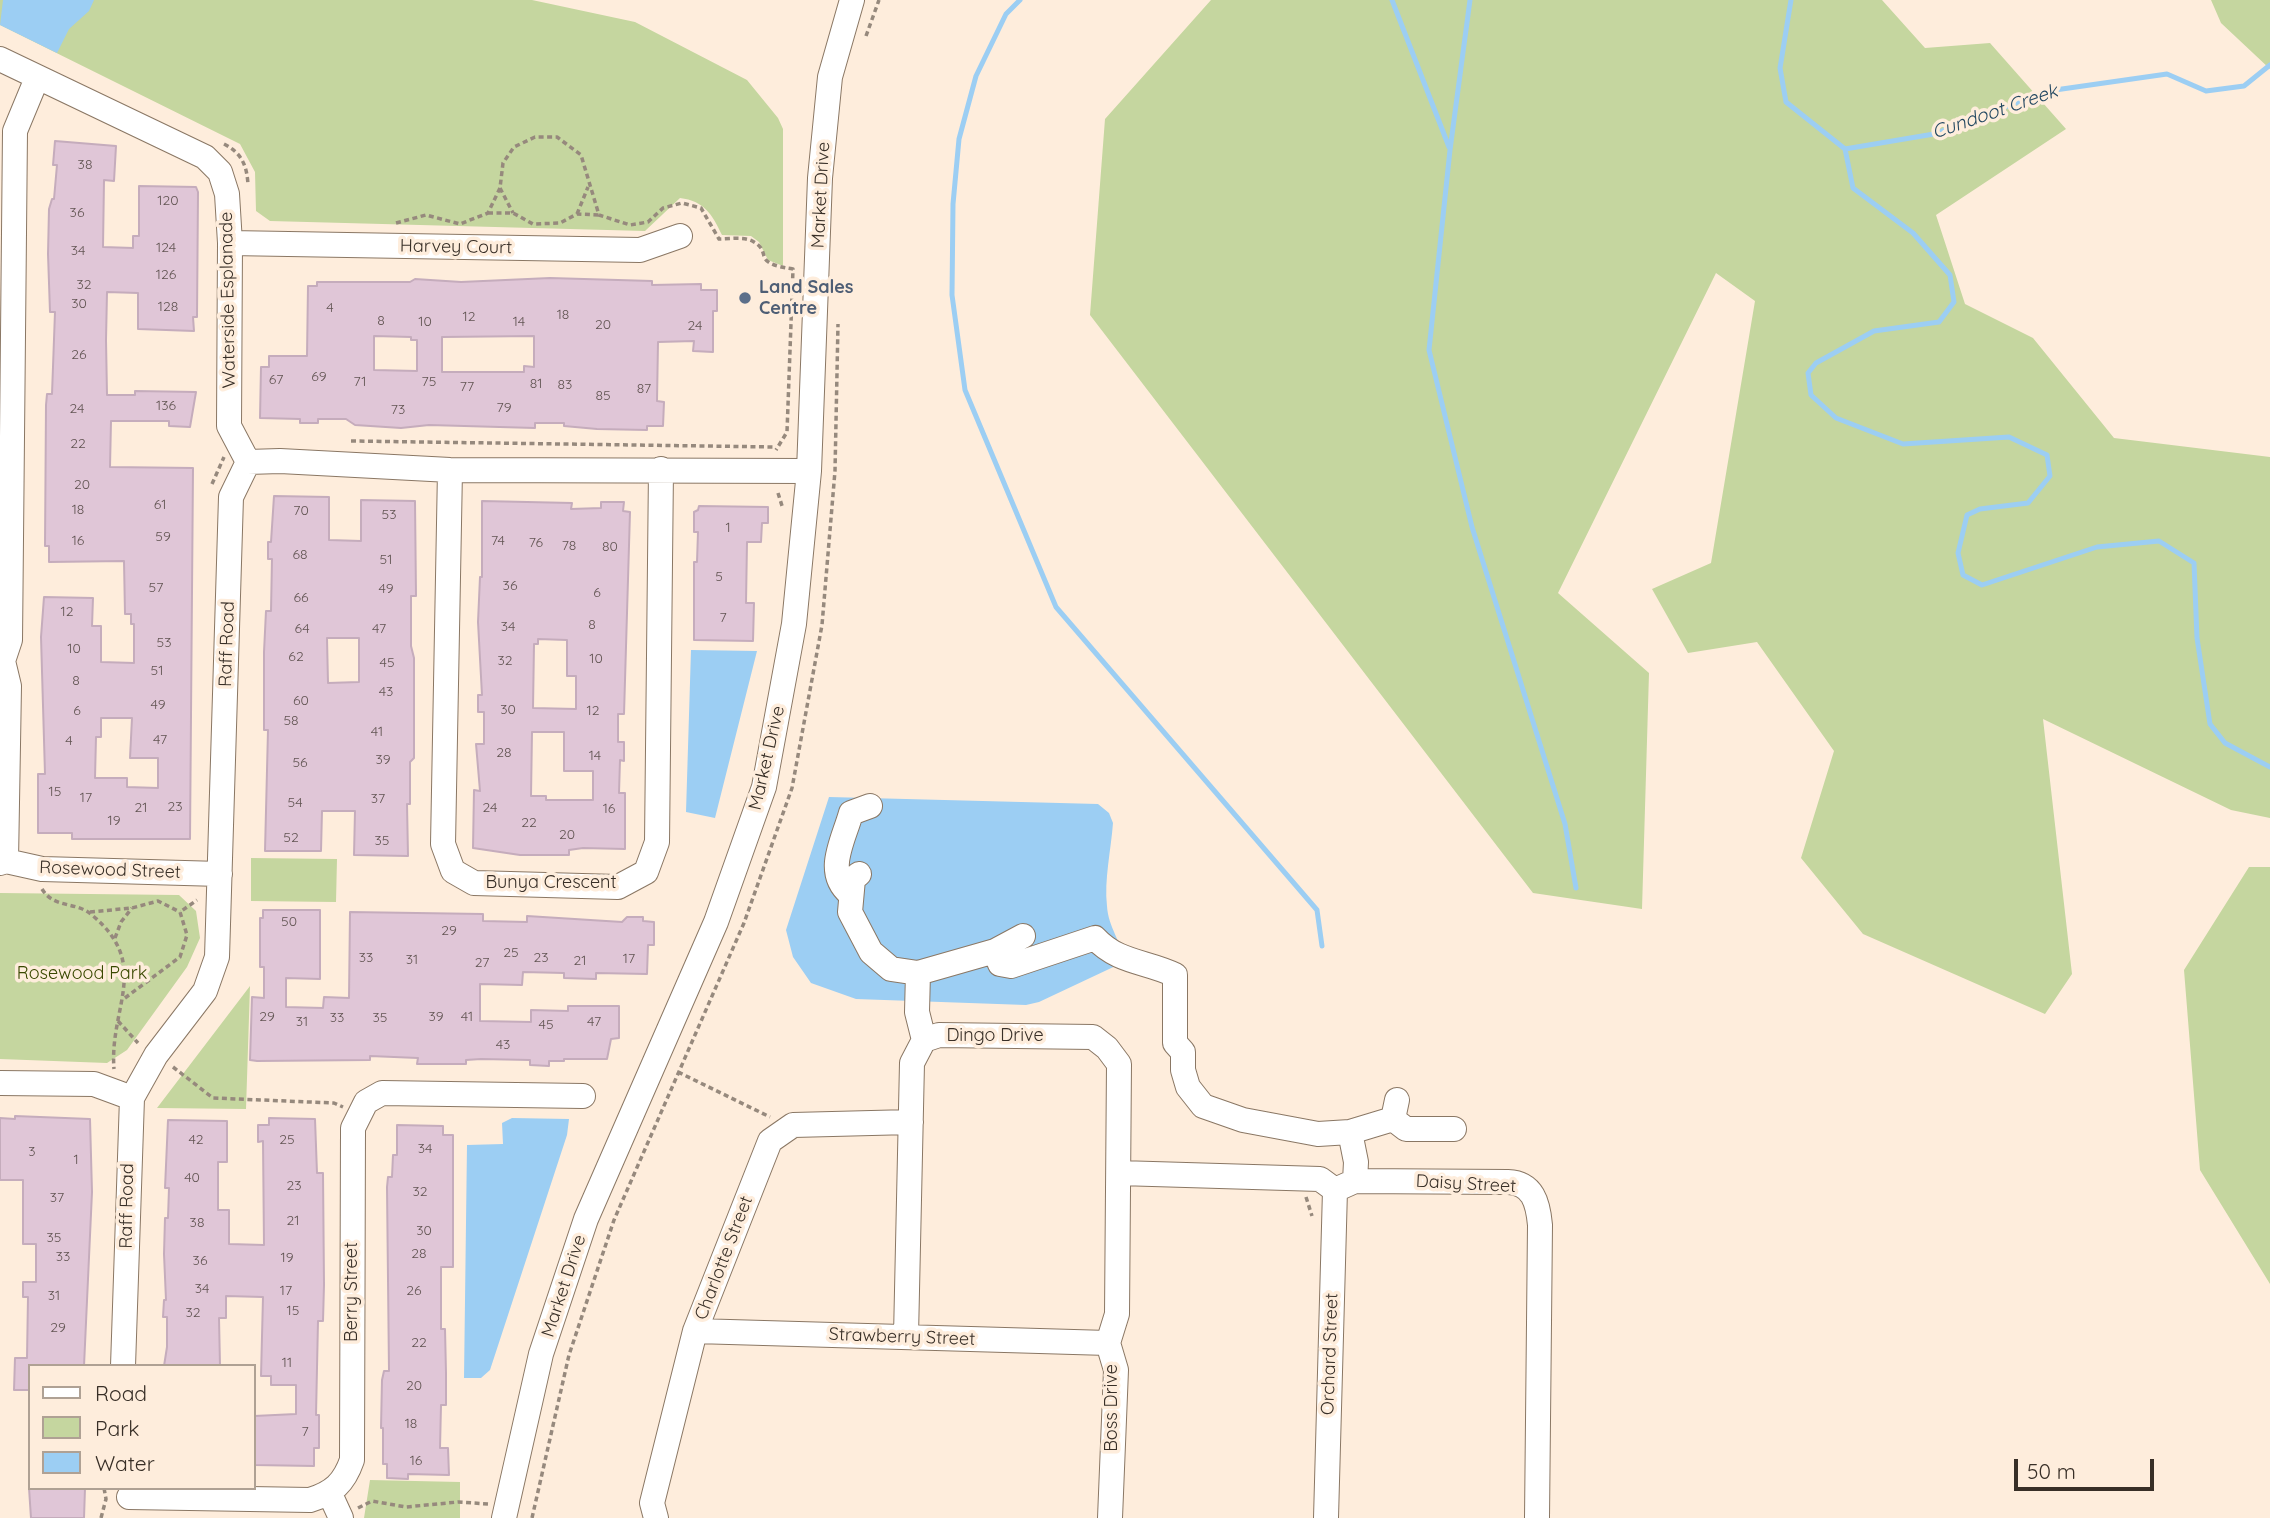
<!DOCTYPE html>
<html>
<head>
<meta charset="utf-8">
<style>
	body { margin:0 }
	#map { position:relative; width:2270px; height:1518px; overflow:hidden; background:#feeddc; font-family:Quicksand,sans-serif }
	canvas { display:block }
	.legend { position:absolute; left:28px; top:1364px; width:228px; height:126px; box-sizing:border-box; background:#feeddc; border:2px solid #afa194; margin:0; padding:9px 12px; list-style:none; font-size:21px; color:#382f27 }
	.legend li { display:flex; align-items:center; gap:14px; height:35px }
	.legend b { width:35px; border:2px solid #afa194 }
	.scale { position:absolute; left:2014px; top:1459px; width:140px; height:32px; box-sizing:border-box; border:4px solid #382f27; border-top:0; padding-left:9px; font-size:21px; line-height:24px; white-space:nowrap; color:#382f27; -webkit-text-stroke:5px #feeddc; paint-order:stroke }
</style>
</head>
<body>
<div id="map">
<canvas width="2270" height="1518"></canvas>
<ul class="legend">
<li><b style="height:9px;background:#fff"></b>Road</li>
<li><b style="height:19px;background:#c5d69f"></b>Park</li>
<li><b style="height:19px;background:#9ccef3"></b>Water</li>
</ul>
<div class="scale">50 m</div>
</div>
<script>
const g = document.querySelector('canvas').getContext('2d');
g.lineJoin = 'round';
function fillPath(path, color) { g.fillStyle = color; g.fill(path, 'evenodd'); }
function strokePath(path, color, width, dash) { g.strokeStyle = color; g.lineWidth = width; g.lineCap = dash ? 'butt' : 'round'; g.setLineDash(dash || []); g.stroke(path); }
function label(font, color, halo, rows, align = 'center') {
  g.font = font + ' Quicksand,sans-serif'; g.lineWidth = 7; g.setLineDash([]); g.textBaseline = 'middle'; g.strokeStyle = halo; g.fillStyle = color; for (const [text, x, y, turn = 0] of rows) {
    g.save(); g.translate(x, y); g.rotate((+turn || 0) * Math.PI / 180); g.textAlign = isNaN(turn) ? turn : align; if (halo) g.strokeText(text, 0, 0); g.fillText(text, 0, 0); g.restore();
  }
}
fillPath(new Path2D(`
	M0,0H532L635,22L747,80L778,118L783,129V266L768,260L759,242L751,236L722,235C712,214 704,201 680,198L645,231L270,221L256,211L255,172L240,144L0,25Z
	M1211,0H1882L1925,48L1990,43L2066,129L1936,215L1965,304L2033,338L2114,438L2270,457V818L2231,810L2043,719L2072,974L2045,1014L1863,934L1801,858L1834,751L1757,642L1688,653L1652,589L1711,563L1755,301L1716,273L1558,593L1649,673L1642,909L1533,893L1090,315L1105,119Z
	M2211,0H2270V69L2221,23Z
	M251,858L337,859L336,902L251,901Z
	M2249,867H2270V1284L2200,1170L2184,970Z
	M0,893L179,895L196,911L200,938L187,967L127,1050L107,1063L0,1059Z
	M250,986L246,1109L157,1108Z
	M370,1480L460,1482V1518H364Z`), '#c5d69f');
fillPath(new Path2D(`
	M3,0H94L89,11L69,29L57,53L0,25Z
	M691,650L757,651L715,818L686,812Z
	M829,797L1098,804L1109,813L1113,823C1111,850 1104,880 1107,906C1108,927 1122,942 1124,962L1039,1002L1026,1005L856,999L811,983L793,957L786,930Z
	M512,1118L569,1119L567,1135L490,1370L481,1378H464L467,1145L503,1144L502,1123Z`), '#9ccef3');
strokePath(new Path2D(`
	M1020,0L1006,14L976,76L959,139L953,204L952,295L965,390L1056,607L1317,910L1322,946
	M1392,0L1449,147
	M1470,0L1450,150L1429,350L1472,527L1565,824L1576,888
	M1791,0L1780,68L1786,102L1845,149L1934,134L2048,91L2167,74L2206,91L2244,86L2270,65
	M1845,149L1853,188L1913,233L1950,275L1954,302L1939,322L1874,331L1816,363L1808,373L1811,395L1836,418L1903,444L2009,437L2047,455L2050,476L2028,503L1980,509L1967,515L1958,553L1963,575L1982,585L2097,547L2159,541L2194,563L2197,638L2210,724L2225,743L2270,767`), '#9ccef3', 5);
const building = new Path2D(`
	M55,141L116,146L114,181L104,180L103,247L133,248V236H139V186L196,187L198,192L197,317H193L194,331L138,329V293L107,292L106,340L107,395H135V391L196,392L190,427L169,426V421H111L110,467L193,468L190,839H72V833H38V774H45L41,637L44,597L93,598L92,626H101V662L134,663V624H131V614H125L124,561L49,562V546H45L46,405L47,394H52L55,312H50L48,254L49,209L52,199H54L57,165H53ZM101,718H132L130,758H158V788L127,787V778H95L96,737H101Z
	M550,278L652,281V285L701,284V290H717V311H713V352L693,351L694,341L658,342L657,401L664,402L663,426H647V430L597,429L564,426V423H535V428L429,425L401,428L355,425L346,419H318V423H300V419L260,418L261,367H269V356H307L308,286H317V282H410L415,279L461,282ZM374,336L411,337V340H417V371L374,370ZM534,336V367L524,366V372H442V337Z
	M274,496L329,497V540L361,541V500L415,501L416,596H411V646L414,658V758L410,762V804H407L408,856L354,855L355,811H322L321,851H265L268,730H264V652L266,611H271L272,559H268V542H271ZM327,638H359V682L328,683Z
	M482,501L572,503L571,509L601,508V502H624L623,511L630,512L624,714H618V742H624V761L620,760L619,793H625V849L583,848L569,850V855H520L473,848L474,790L480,791L476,744H484V712H478V695H482L478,622L480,577H482ZM538,639L567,640V676H576V709L533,708L534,644H538ZM532,732H564V771H593V800H546V796H531Z
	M699,506L768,507V523H762L761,542H747L746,603H754L753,641L694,640V562H697L698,532H694V512L698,510Z
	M263,910H320V979L286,978V1007L323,1008L324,997L349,998L350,912L483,914V921L527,922V916L622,922L627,917H643V921L654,922V945H648L647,974L596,973V979L564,978V973L523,972L522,985L480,984V1021L531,1022V1010L568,1011V1006H619V1038L611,1039L607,1059H564V1061H549V1066L530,1065V1060L481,1059L466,1060V1064H417L418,1058L370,1056V1060L257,1061L250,1060L252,997L264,998V967H260V918H263Z
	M15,1116L90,1119L92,1192L84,1366H30V1390H14L15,1358H27L28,1297H23V1282H36V1244H23V1180H0V1118L15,1119Z
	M269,1118L315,1119L317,1173H323L324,1285L323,1321H318L316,1415H319V1448H314V1466L254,1465V1416L296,1414V1385H271V1376H261L263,1297L226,1296V1318H219L220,1366H164L167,1347V1317H163L164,1300H166L164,1254L165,1218H168L169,1188H165L168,1120L227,1121V1162H218V1210H229V1244L264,1245L263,1141L258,1142V1125H269Z
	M397,1125L443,1126V1135H453V1267H441V1329H445L446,1373V1405H441L440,1448H448L449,1475L408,1474V1479L387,1478V1464H383V1428H381L382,1380L384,1371H389L387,1187L388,1177H392L393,1155H397Z
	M29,1488H85L84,1518H31Z`);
fillPath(building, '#e0c6d7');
strokePath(building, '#c5acbc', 2);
const minor = new Path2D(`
	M0,59L205,157L220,172L227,194L230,243L229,426L248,462
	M230,243L640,250L680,236
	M450,470L443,844L453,871L474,883L618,887L646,872L657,842L661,469
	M6,861L9,686L3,661L10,640L15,131L37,78
	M0,863L6,861L42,869L220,874
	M859,874L853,879L850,912L871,952L891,969L918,973L917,1012L924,1040
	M850,894C824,872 843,842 851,813L870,806
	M995,951L1000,964L1011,966L1095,938C1118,963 1146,961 1175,975V1043L1183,1052V1070L1188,1087L1203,1106L1243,1120L1318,1134L1350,1132L1356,1162L1355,1181
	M918,973L995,951L1023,936
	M0,1083L94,1084L132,1098
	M1393,1119L1406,1129H1454
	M1350,1132L1393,1119L1397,1100
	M1119,1173L1320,1179L1335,1190L1355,1181L1508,1182C1533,1183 1538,1203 1540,1225L1537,1518
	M695,1331L1108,1343
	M906,1336L912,1063L924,1040L939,1035L1093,1037L1107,1048L1119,1064L1117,1314L1108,1343L1116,1370L1110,1518
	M123,1366L132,1098L156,1055L205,991L217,957L231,497L248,462L280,461L450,470L809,471
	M330,1494L341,1518
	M129,1497L310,1500C333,1493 344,1483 352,1460L353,1128L366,1102L382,1093L583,1096
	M504,1518L541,1354L586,1219L716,922L764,787L794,624L809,471L820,178L830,77L852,0
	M656,1518L652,1503L695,1331L770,1141L793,1125L911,1122
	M1326,1518L1335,1190`);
strokePath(minor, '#8a7764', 26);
strokePath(new Path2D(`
	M866,36L879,0
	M224,144C242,153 247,166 248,185
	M500,188L513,213
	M488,213H513L533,224L560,223L577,214L599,215
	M577,214L588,187
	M396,223L426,215L460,224L488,213L500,188L503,163L514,147L535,137H557L581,155L599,215L630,225L648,222L663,208L682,203L701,208L719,239C729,239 745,236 754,242C773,253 750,263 793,269L787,432L776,450
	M351,441L776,447
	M212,484L224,457
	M778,493L783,509
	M42,889C54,909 76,901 92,915C152,965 109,1007 114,1069
	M90,912L132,908L158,901L180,912
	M115,938L121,922L132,908
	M125,998L180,957L187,935L180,912L197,900
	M118,1021L138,1043
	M173,1067L213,1098L334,1103L343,1107
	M678,1072L770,1117
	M1306,1197L1312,1216
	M358,1508L372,1501L406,1507L458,1502L488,1504
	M101,1518L106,1499L104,1488
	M532,1518L569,1355L614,1220L744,923L792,788L822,625L835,471L838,324`), '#96897d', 3.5, [5, 3.5]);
strokePath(minor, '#fff', 24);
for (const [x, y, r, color] of [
	[745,298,7,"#5c6f8a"]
]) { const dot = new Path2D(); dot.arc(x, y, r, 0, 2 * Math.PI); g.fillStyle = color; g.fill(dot); strokePath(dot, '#feeddc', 2.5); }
label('14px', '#625553', null, [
	["38",85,165],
	["120",168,201],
	["36",77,213],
	["124",166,248],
	["34",78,251],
	["126",166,275],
	["32",84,285],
	["30",79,304],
	["128",168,307],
	["4",330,308],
	["18",563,315],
	["12",469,317],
	["8",381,321],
	["10",425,322],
	["14",519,322],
	["20",603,325],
	["24",695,326],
	["26",79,355],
	["69",319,377],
	["67",276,380],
	["71",360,382],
	["75",429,382],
	["81",536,384],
	["83",565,385],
	["77",467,387],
	["87",644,389],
	["85",603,396],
	["136",166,406],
	["79",504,408],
	["24",77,409],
	["73",398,410],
	["22",78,444],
	["20",82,485],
	["61",160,505],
	["18",78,510],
	["70",301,511],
	["53",389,515],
	["1",728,528],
	["59",163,537],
	["16",78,541],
	["74",498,541],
	["76",536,543],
	["78",569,546],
	["80",610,547],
	["68",300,555],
	["51",386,560],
	["5",719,577],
	["36",510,586],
	["57",156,588],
	["49",386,589],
	["6",597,593],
	["66",301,598],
	["12",67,612],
	["7",723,618],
	["8",592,625],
	["34",508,627],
	["64",302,629],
	["47",379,629],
	["53",164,643],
	["10",74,649],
	["62",296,657],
	["10",596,659],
	["32",505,661],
	["45",387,663],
	["51",157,671],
	["8",76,681],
	["43",386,692],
	["60",301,701],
	["49",158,705],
	["30",508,710],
	["6",77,711],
	["12",593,711],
	["58",291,721],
	["41",377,732],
	["47",160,740],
	["4",69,741],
	["28",504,753],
	["14",595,756],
	["39",383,760],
	["56",300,763],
	["15",55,792],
	["17",86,798],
	["37",378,799],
	["54",295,803],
	["23",175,807],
	["21",141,808],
	["24",490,808],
	["16",609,809],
	["19",114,821],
	["22",529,823],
	["20",567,835],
	["52",291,838],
	["35",382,841],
	["50",289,922],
	["29",449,931],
	["25",511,953],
	["33",366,958],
	["23",541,958],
	["17",629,959],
	["31",412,960],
	["21",580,961],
	["27",482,963],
	["29",267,1017],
	["39",436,1017],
	["41",467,1017],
	["33",337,1018],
	["35",380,1018],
	["31",302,1022],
	["47",594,1022],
	["45",546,1025],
	["43",503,1045],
	["42",196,1140],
	["25",287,1140],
	["34",425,1149],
	["3",32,1152],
	["1",76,1160],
	["40",192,1178],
	["23",294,1186],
	["32",420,1192],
	["37",57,1198],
	["21",293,1221],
	["38",197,1223],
	["30",424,1231],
	["35",54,1238],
	["28",419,1254],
	["33",63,1257],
	["19",287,1258],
	["36",200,1261],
	["34",202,1289],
	["17",286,1291],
	["26",414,1291],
	["31",54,1296],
	["15",293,1311],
	["32",193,1313],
	["29",58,1328],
	["22",419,1343],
	["11",287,1363],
	["20",414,1386],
	["18",411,1424],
	["7",305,1432],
	["16",416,1461]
]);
label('18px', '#382f27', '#feeddc', [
	["Market Drive",821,195,-87],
	["Harvey Court",456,247,1],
	["Waterside Esplanade",228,300,-91],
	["Raff Road",227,644,-88],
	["Market Drive",767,758,-77],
	["Rosewood Street",110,870,2],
	["Bunya Crescent",551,883],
	["Dingo Drive",995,1036],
	["Daisy Street",1466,1184,3],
	["Raff Road",127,1206,-89],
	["Charlotte Street",724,1258,-69],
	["Market Drive",564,1286,-72],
	["Berry Street",352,1292,-90],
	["Strawberry Street",902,1337,2],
	["Orchard Street",1330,1354,-88],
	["Boss Drive",1112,1408,-90]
]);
label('bold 18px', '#4e5e75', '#feeddc', [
	["Land Sales",759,288],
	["Centre",759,309]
], 'left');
label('18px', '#394900', '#feeddc', [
	["Rosewood Park",82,974]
]);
label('italic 19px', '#224761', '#feeddc', [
	["Cundoot Creek",1995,112,-19]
]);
</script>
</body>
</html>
